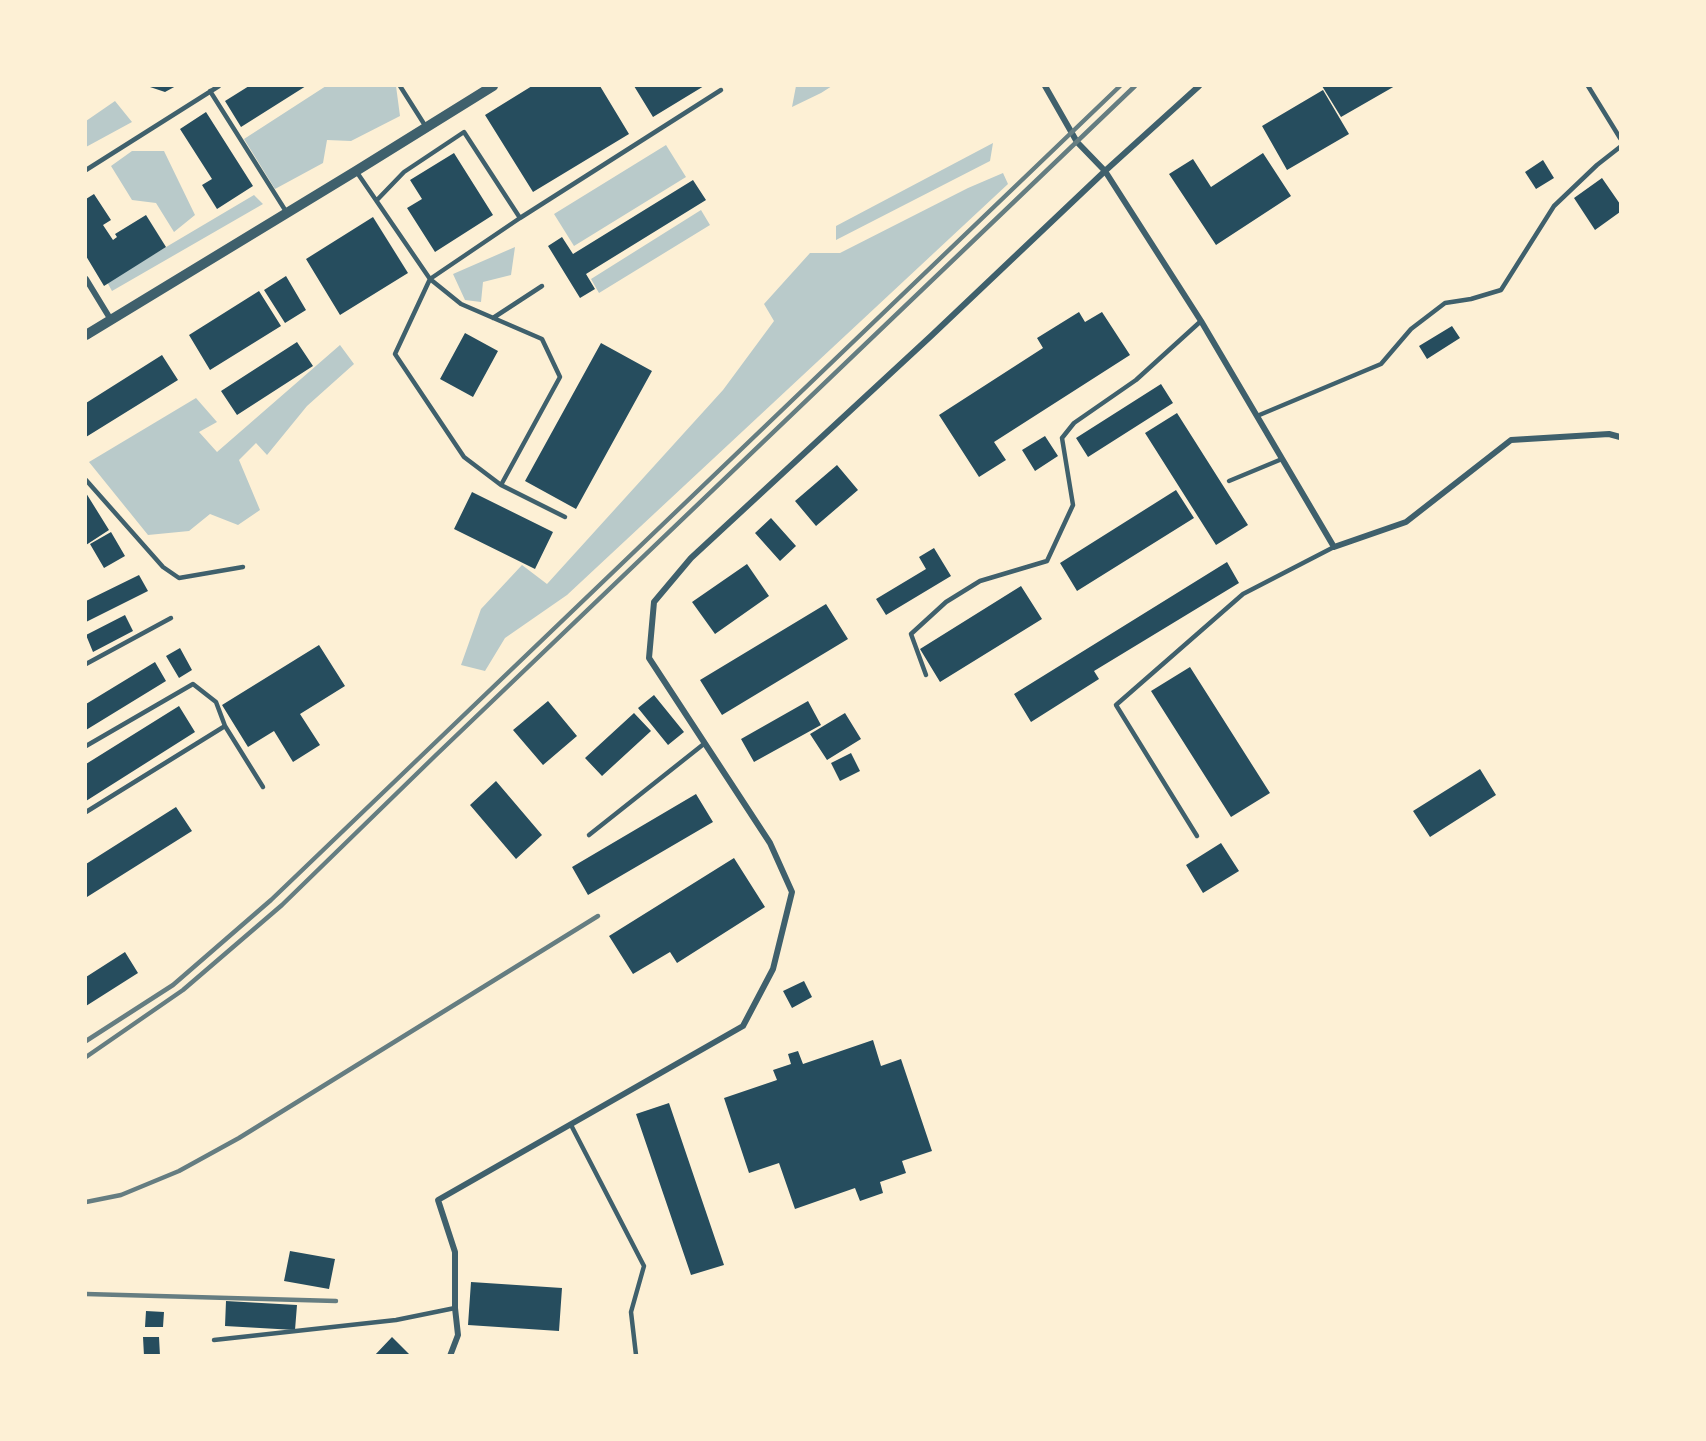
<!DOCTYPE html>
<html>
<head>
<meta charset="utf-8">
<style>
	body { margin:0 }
	#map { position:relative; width:1706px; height:1441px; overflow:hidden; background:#fdf0d5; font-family:"Sofia Sans Condensed",sans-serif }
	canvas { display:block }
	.frame { position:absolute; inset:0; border:87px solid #fdf0d5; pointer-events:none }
</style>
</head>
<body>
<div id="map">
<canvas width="1706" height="1441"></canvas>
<div class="frame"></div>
</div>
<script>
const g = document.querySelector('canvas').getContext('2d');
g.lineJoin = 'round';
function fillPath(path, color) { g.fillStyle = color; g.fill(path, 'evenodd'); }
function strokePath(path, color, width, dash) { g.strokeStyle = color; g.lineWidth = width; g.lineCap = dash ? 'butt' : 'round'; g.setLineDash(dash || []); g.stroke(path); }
fillPath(new Path2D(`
	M326,86H396L400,116L351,141L327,140L323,163L275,189L244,139Z
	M796,86H832L821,93L792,107Z
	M115,101L132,122L86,147V121Z
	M993,143L990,161L836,240V226Z
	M666,145L686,177L574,246L554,214Z
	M132,151H164L195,215L174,232L156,203L132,200L111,166Z
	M1003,173L1008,184L567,595L505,638L485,671L461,665L481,609L522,565L547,584L723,390L774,321L764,304L810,253H840L968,188Z
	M254,195L263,204L112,291L107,282Z
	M701,210L710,225L599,293L591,279Z
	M515,247L511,275L483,282L481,302L465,300L453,274Z
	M340,345L354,364L307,406L267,455L256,443L239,460L260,510L238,525L210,514L189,531L148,535L89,462L196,398L217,422L199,432L217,452Z`), '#b9caca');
fillPath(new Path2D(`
	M147,86H176L165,92Z
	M249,86H306L241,127L225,101Z
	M532,86H600L629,134L533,192L485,115Z
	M634,86H704L653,117Z
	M1322,86H1395L1341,117Z
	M1323,90L1349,134L1287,170L1262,126Z
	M206,112L253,186L217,209L202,185L212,179L180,129Z
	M454,153L493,215L435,252L407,208L422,199L410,180Z
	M1263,153L1291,196L1216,245L1169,174L1193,159L1211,187Z
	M1543,160L1554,178L1536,189L1525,172Z
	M1602,178L1620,204V212L1595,230L1574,198Z
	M693,180L706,200L586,274L595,289L580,298L548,246L562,237L573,254Z
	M94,194L111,220L103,225L113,240L117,237L115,234L146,215L166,247L104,286L86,256V199Z
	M373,217L408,273L340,315L306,259Z
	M286,276L306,310L285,323L264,290Z
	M259,291L281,326L210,370L189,335Z
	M1079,312L1085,322L1102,312L1130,355L994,442L1006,460L979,477L939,415L1043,348L1037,338Z
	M1452,326L1460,338L1427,359L1419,346Z
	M465,333L498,351L473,397L440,379Z
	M297,342L313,366L237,415L221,391Z
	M601,343L652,371L576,509L525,481Z
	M162,355L178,380L86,437V403Z
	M1161,384L1173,403L1088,457L1076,438Z
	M1177,413L1248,525L1216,545L1145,433Z
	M1045,436L1058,456L1035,471L1022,450Z
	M837,465L858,490L816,526L795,501Z
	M1176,490L1194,518L1077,591L1060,563Z
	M472,492L553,532L535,569L454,529Z
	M86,493L109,530L86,545Z
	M771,518L796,546L780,561L755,533Z
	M111,532L125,556L104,568L90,544Z
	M934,548L951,576L886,615L876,599L926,569L919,557Z
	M1227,562L1239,583L1094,671L1099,679L1031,722L1014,694Z
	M747,564L769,596L715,634L692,602Z
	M139,575L148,591L86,622V601Z
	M1021,586L1042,619L940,682L920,649Z
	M826,604L848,639L722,715L700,680Z
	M125,615L133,631L93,652L86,635Z
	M319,645L345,686L300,714L320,745L293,762L274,731L248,747L222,705Z
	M180,648L192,670L179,678L166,656Z
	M155,662L166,681L86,730V704Z
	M1190,667L1270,793L1231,817L1151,691Z
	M654,695L684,732L668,745L638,708Z
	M548,701L577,736L543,765L513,730Z
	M808,701L821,725L754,762L741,739Z
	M179,706L195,732L86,801V764Z
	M634,713L651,731L602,776L585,758Z
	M845,713L861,739L827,760L810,734Z
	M851,753L860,771L840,781L831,763Z
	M1480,769L1496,795L1430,837L1413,811Z
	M496,781L542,835L516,859L470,805Z
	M696,794L713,822L588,895L572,867Z
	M176,807L192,831L87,897L86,894V864Z
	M1221,843L1239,871L1203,893L1186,865Z
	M734,858L765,907L677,963L670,952L633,974L609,936Z
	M125,952L138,973L86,1006V977Z
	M804,981L812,997L792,1008L783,991Z
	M873,1040L881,1066L901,1059L932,1151L902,1161L906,1173L880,1182L883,1193L860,1201L855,1188L795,1209L779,1163L749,1173L724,1098L777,1080L773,1070L791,1064L788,1054L798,1051L803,1064Z
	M669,1103L724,1265L691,1275L636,1114Z
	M290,1251L335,1259L329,1289L284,1281Z
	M471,1282L562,1288L559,1331L468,1325Z
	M226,1301L297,1305L295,1330L225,1326Z
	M146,1311L164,1312L163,1327H145Z
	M143,1337H159L160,1356H144Z
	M392,1337L411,1356H374Z`), '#264d5e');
strokePath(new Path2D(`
	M400,86L426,127
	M1588,86L1620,138
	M210,91L287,213
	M86,170L219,86
	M356,171L430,279L520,218L721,90
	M377,200L404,172L464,132L520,218
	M493,318L542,286
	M1257,416L1381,364L1411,329L1445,303L1471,299L1501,290L1554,206L1597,165L1620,147
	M86,480L163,567L179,578L243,567
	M1229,481L1282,459
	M501,485L560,377L542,339L461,304L430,279L395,354L464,457L501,485L565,517
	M86,664L171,618
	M926,675L911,634L946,602L980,581L1047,561L1073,505L1062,438L1074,423L1136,380L1201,321
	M86,746L193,684L216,702L225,726
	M86,812L225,726L263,787
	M589,835L705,743
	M1197,836L1116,705L1243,594L1334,547
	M571,1125L644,1266L631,1312L636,1355
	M214,1340L396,1320L455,1308`), '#3f606c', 4.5);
strokePath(new Path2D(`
	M1045,86L1077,142L1105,171L1201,321L1334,547L1406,522L1511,440L1609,434L1620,437
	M86,279L111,320
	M450,1356L458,1335L455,1308V1252L438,1200L743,1026L773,969L792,892L770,843L649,658L654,602L691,558L931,336L1105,171L1199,86`), '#3f606c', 6);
strokePath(new Path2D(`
	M86,335L356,171L493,86`), '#3f606c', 10);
strokePath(new Path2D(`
	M86,1041L173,985L271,900L1120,86
	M86,1057L183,990L282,905L435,756L1135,86
	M86,1202L121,1195L179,1171L239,1138L598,916
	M86,1294L336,1301`), '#657d81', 4.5);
</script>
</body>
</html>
